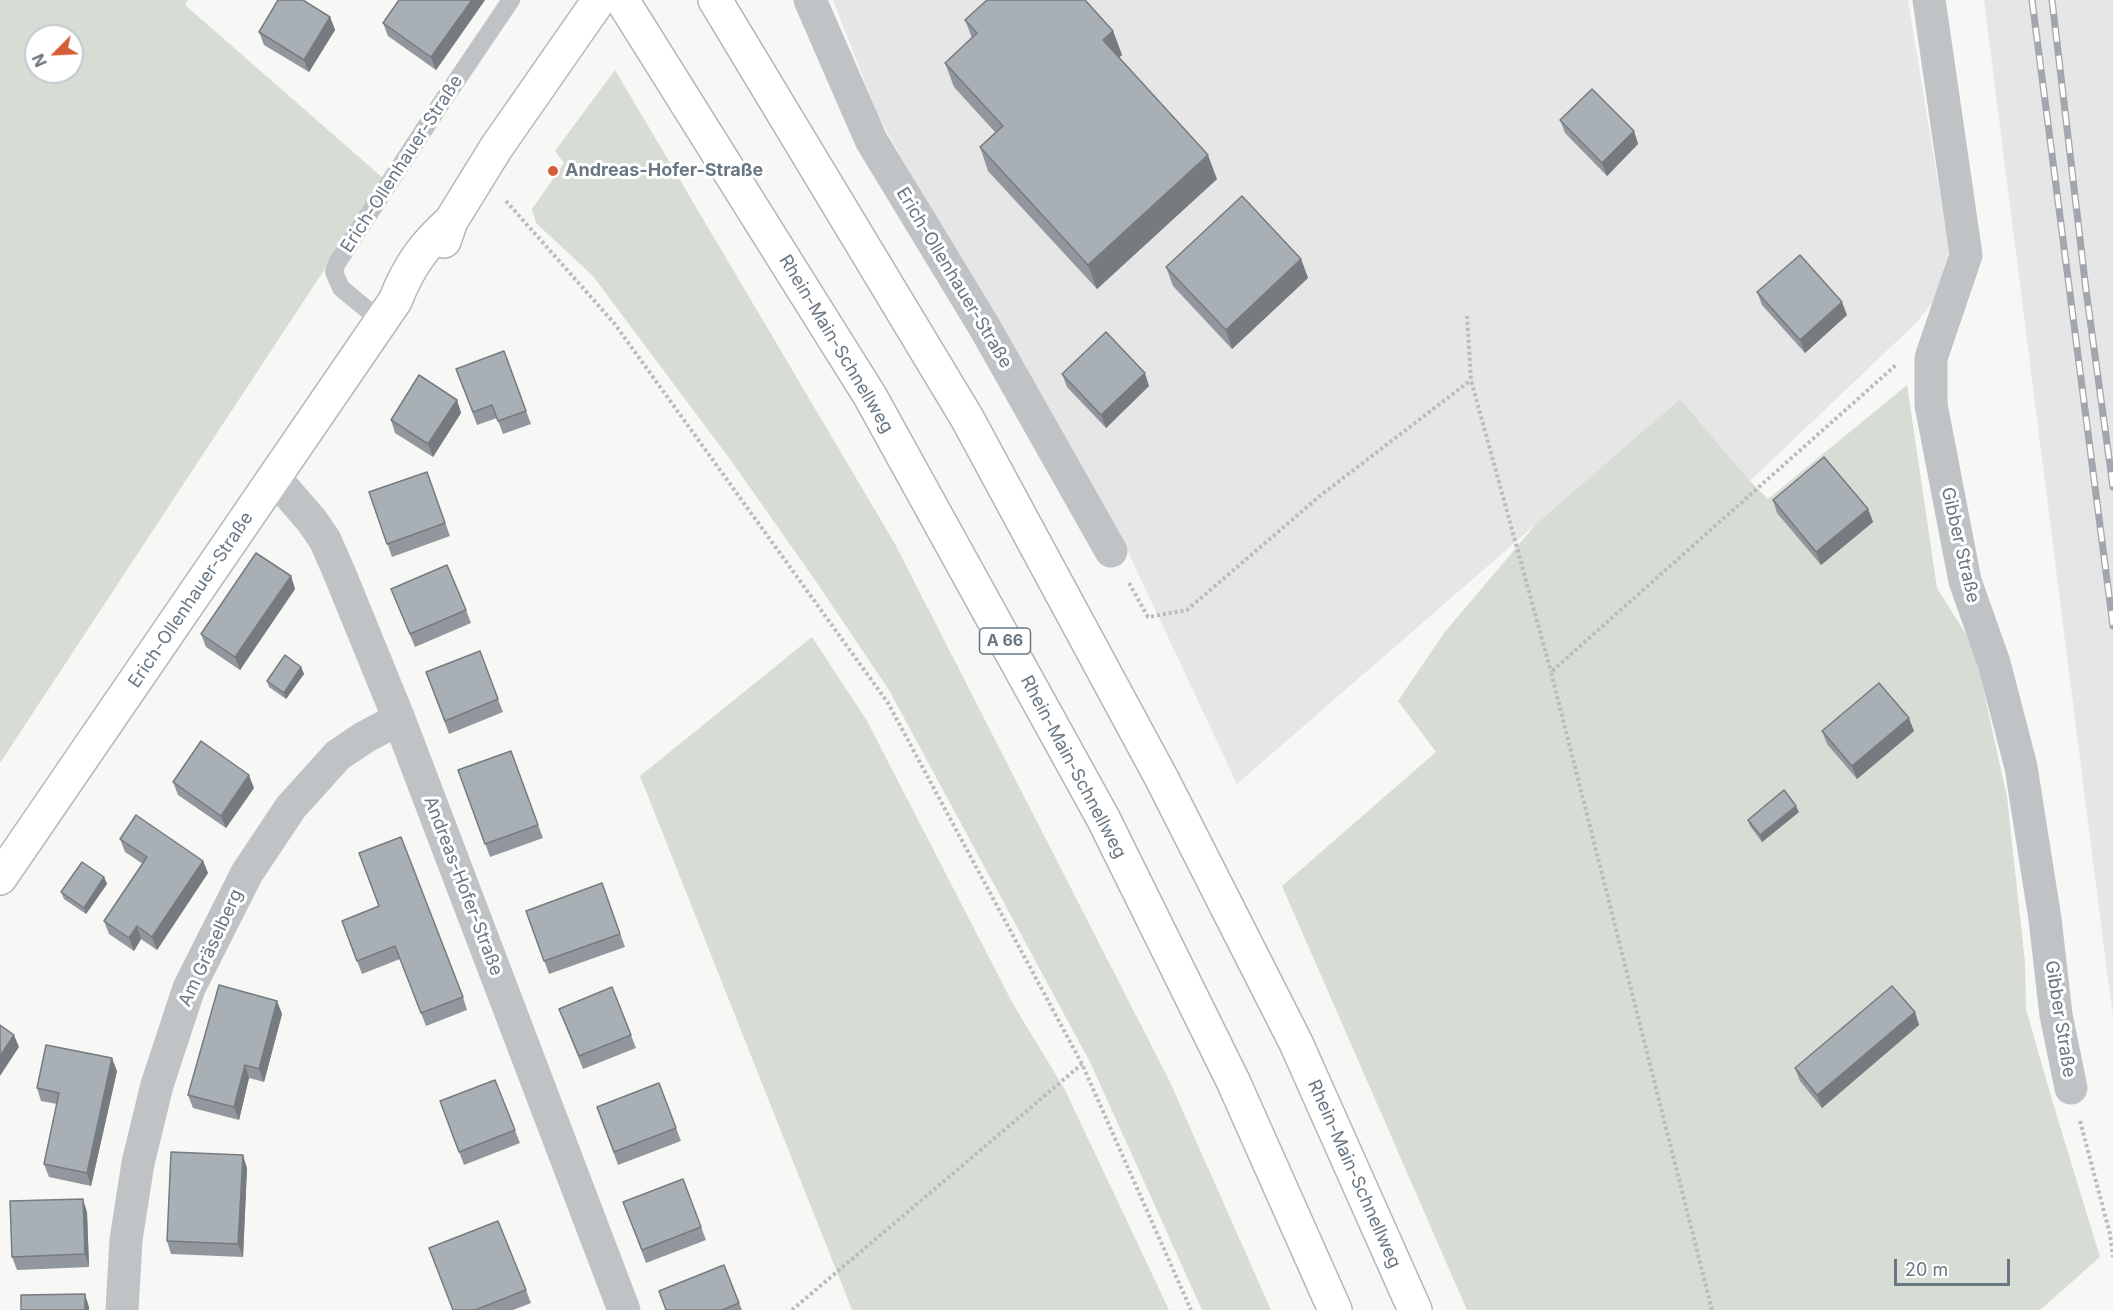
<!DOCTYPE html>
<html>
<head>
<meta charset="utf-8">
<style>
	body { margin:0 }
	#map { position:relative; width:2113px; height:1310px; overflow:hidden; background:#f7f7f5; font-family:Inter,sans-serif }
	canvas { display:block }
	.north { position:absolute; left:24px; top:24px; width:60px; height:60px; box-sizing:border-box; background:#fff; border:2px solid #c3c9cd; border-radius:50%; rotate:246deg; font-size:16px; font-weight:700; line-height:24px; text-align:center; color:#697783 }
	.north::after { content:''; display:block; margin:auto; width:21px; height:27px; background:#d55e38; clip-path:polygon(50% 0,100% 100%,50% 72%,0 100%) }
	.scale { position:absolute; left:1894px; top:1259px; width:116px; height:27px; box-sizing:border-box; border:3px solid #697783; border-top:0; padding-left:8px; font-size:18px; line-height:21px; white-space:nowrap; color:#697783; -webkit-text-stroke:4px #fff; paint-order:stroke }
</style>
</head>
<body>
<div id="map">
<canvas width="2113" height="1310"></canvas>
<div class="north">N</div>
<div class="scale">20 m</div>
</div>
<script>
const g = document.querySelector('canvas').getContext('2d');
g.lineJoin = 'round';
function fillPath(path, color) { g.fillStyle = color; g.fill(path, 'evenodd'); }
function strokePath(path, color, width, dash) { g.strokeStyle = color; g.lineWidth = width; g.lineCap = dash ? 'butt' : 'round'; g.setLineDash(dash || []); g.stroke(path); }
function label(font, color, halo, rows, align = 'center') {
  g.font = font + ' Inter,sans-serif'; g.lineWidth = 6; g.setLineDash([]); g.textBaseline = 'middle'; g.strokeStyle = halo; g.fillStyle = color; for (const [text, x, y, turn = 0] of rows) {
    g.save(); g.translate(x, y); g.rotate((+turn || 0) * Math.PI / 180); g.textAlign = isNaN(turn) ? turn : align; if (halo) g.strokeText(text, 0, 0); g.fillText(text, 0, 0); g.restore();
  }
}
fillPath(new Path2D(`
	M833,0H1908L1949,250L1934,300L1916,323L1750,481L1680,399L1237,784L1129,554L878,116Z
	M1984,0H2113V1017L2106,964Z`), '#e5e6e5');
fillPath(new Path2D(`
	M0,0H188L185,5L384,179L0,763ZM36,36H72V72H36Z
	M615,70L895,544L1169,1080L1271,1310H1202L1091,1064L889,690L815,580L732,462L593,276L536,223L532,209L564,163L555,151Z
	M1907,385L1937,588L1974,647L2007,797L2025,962L2026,1009L2052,1100L2100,1257L2040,1310H1467L1282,886L1436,752L1398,701L1444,633L1536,524L1680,399L1750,481L1768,499Z
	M812,637L867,721L1013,1004L1065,1090L1169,1310H852L640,776Z`), '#d7dcd4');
const secondary = new Path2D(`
	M444,241L451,221L496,148L599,0
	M0,878L395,301C409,266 423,246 451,221`);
const highway = new Path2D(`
	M622,0L870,396L1103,818L1233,1081L1335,1310
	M715,0L967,418L1162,779L1296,1043L1415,1310`);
strokePath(secondary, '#b4b8bc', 36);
strokePath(highway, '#b2b6b9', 36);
strokePath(new Path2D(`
	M506,201L614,323L888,703L1082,1064L1191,1310
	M1467,316L1471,380L1551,672
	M1129,583L1148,617L1187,610L1321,495L1471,380
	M2080,1121L2110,1234L2113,1257
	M792,1310L1082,1064
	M1712,1310L1551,672L1896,365`), '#b9bcbe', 4, [3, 3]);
strokePath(new Path2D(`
	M381,321L341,288L334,272L337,263L440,105L511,0`), '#bfc3c6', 18);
strokePath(new Path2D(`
	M810,0L871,140L985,328L1111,551
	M1929,0L1966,255L1931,358V405L1965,581L1994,663L2021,767L2045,919L2056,1015L2071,1088
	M274,477L312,521L325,540L339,572L399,719L624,1310
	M122,1310L126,1240L138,1163L157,1085L189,988L247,873L291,807L338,755L365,737L399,719`), '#bfc3c6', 33);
strokePath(secondary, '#fff', 33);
strokePath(highway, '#fff', 33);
const rail = new Path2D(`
	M2032,0L2113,626
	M2052,0L2086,290L2113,487`);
strokePath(rail, '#a1a7ac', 7);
strokePath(rail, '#fff', 4.5, [14]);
fillPath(new Path2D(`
	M399,0H485L436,70L388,36L383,23Z
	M330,17L335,30L309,72L264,45L259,32Z
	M965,20L1113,31L1122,55L1119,57L1217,179L1097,289L988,171L980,147L995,132L954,87L945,63L972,38Z
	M1560,120L1634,131L1638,144L1607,176L1565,133Z
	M1301,259L1308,278L1232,349L1173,286L1166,267Z
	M1757,292L1847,315L1805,353L1762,305Z
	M504,351L531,424L503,434L497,418L477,425L456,369Z
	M1062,374L1149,386L1106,428L1067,387Z
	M457,400L461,413L433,457L395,433L391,420Z
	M427,472L450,536L392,557L369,492Z
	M1773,500L1868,509L1873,522L1821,565L1777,513Z
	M291,576L295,589L240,670L206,647L201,634Z
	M391,589L466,610L471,623L415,647Z
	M301,667L304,674L286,699L269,687L267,681Z
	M426,672L498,699L503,712L449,734Z
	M1822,731H1914L1857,779L1827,744Z
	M511,751L543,838L490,857L458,770Z
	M173,782L254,788L226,828L178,795Z
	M1799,812L1762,842L1750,826L1748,820Z
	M120,839L203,861L208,873L157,950L141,939L134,951L109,934L104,921L143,864L125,852Z
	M104,877L107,884L86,914L64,899L61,892Z
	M602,883L625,947L549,974L526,911Z
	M379,906L463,997L467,1010L426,1026L400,959L362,974L342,921Z
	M277,1001L282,1014L264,1082L249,1078L239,1120L193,1108L188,1095Z
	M559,1009L631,1035L636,1048L583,1069Z
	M1915,1012L1919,1025L1822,1108L1800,1081L1795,1068Z
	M117,1071L91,1186L49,1177L44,1164L57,1104L41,1101L37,1088Z
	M495,1080L520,1143L464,1165L440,1101Z
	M659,1083L681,1141L618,1165L597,1107Z
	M247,1168L243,1257L171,1254L167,1241Z
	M683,1179L706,1240L646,1263L623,1202Z
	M87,1212L89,1267L17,1270L12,1257Z
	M724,1265L742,1310H666L659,1291Z
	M526,1290L531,1303L513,1310H453Z`), '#91979c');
fillPath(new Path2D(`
	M472,0H485L436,70L431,57Z
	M330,17L335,30L309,72L304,60Z
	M1113,31L1122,55L1112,64L1103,40Z
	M1634,131L1638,144L1607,176L1602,163Z
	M1208,155L1217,179L1097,289L1088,265Z
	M1301,259L1308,278L1232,349L1226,330Z
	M1842,302L1847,315L1805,353L1800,340Z
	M1145,373L1149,386L1106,428L1101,415Z
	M457,400L461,413L433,457L428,444Z
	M1868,509L1873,522L1821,565L1816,552Z
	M291,576L295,589L240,670L235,657Z
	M301,667L304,674L286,699L284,693Z
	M1909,718L1914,731L1857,779L1852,766Z
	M249,775L254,788L226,828L221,816Z
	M1796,806L1799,812L1762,842L1760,835Z
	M203,861L208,873L157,950L152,937Z
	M104,877L107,884L86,914L84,908Z
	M137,926L141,939L134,951L129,938Z
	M277,1001L282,1014L264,1082L259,1069Z
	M1915,1012L1919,1025L1822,1108L1817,1095Z
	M14,1035L19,1047L0,1076V1056Z
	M112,1058L117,1071L91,1186L87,1173Z
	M245,1065L249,1078L239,1120L234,1107Z
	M243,1155L247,1168L243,1257L238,1244Z
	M83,1199L87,1212L89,1267L85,1254Z
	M85,1294L89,1307V1310H85Z`), '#767b7f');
const building = new Path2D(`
	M278,0H303L330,17L304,60L259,32Z
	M399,0H472L431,57L383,23Z
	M987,0H1085L1113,31L1103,40L1208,155L1088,265L980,147L1003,126L945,63L977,33L965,20Z
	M1592,89L1634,131L1602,163L1560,120Z
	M1242,196L1301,259L1226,330L1166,267Z
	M1800,255L1842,302L1800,340L1757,292Z
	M1106,332L1145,373L1101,415L1062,374Z
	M504,351L526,411L498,421L492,405L473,412L456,369Z
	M419,375L457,400L428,444L391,420Z
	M1824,457L1868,509L1816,552L1773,500Z
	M427,472L445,523L387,544L369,492Z
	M256,553L291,576L235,657L201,634Z
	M447,565L466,610L410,634L391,589Z
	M480,651L498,699L445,721L426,672Z
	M285,655L301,667L284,693L267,681Z
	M1879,683L1909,718L1852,766L1822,731Z
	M201,741L249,775L221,816L173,782Z
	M511,751L538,825L485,844L458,770Z
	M1784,790L1796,806L1760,835L1748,820Z
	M136,815L203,861L152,937L137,926L129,938L104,921L147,857L120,839Z
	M401,837L463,997L421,1013L395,946L357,961L342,921L379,906L359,853Z
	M82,862L104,877L84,908L61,892Z
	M602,883L620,934L544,961L526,911Z
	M219,985L277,1001L259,1069L245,1065L234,1107L188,1095Z
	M1892,986L1915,1012L1817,1095L1795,1068Z
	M612,987L631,1035L579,1056L559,1009Z
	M0,1025L14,1035L0,1056Z
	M46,1045L112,1058L87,1173L44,1164L59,1093L37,1088Z
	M495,1080L515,1130L459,1152L440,1101Z
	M659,1083L676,1128L614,1152L597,1107Z
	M171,1152L243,1155L238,1244L167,1241Z
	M683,1179L701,1227L642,1250L623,1202Z
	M83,1199L85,1254L12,1257L10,1201Z
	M498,1221L526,1290L475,1310H453L429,1248Z
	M724,1265L739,1303L722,1310H666L659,1291Z
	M85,1294V1310H21V1295Z`);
fillPath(building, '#a9b0b5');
strokePath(building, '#767b7f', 1.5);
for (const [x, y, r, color] of [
	[553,171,6,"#d55e38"]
]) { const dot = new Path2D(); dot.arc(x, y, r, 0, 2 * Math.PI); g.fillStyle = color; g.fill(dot); strokePath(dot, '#fff', 2); }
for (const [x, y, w] of [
	[1005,641,51]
]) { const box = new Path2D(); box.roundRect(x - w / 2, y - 13, w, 26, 4.5); g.fillStyle = '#fff'; g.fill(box); strokePath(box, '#697783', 1.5); }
label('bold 16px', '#697783', null, [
	["A 66",1005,641]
]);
label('18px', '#697783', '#fff', [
	["Erich-Ollenhauer-Straße",402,164,-57],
	["Erich-Ollenhauer-Straße",954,278,59],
	["Rhein-Main-Schnellweg",836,344,59],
	["Gibber Straße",1960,545,77],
	["Erich-Ollenhauer-Straße",191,600,-56],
	["Rhein-Main-Schnellweg",1073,767,62],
	["Andreas-Hofer-Straße",463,886,69],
	["Am Gräselberg",211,948,-65],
	["Gibber Straße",2060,1019,81],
	["Rhein-Main-Schnellweg",1354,1174,66]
]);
label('bold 18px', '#697783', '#fff', [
	["Andreas-Hofer-Straße",565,171]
], 'left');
</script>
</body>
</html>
